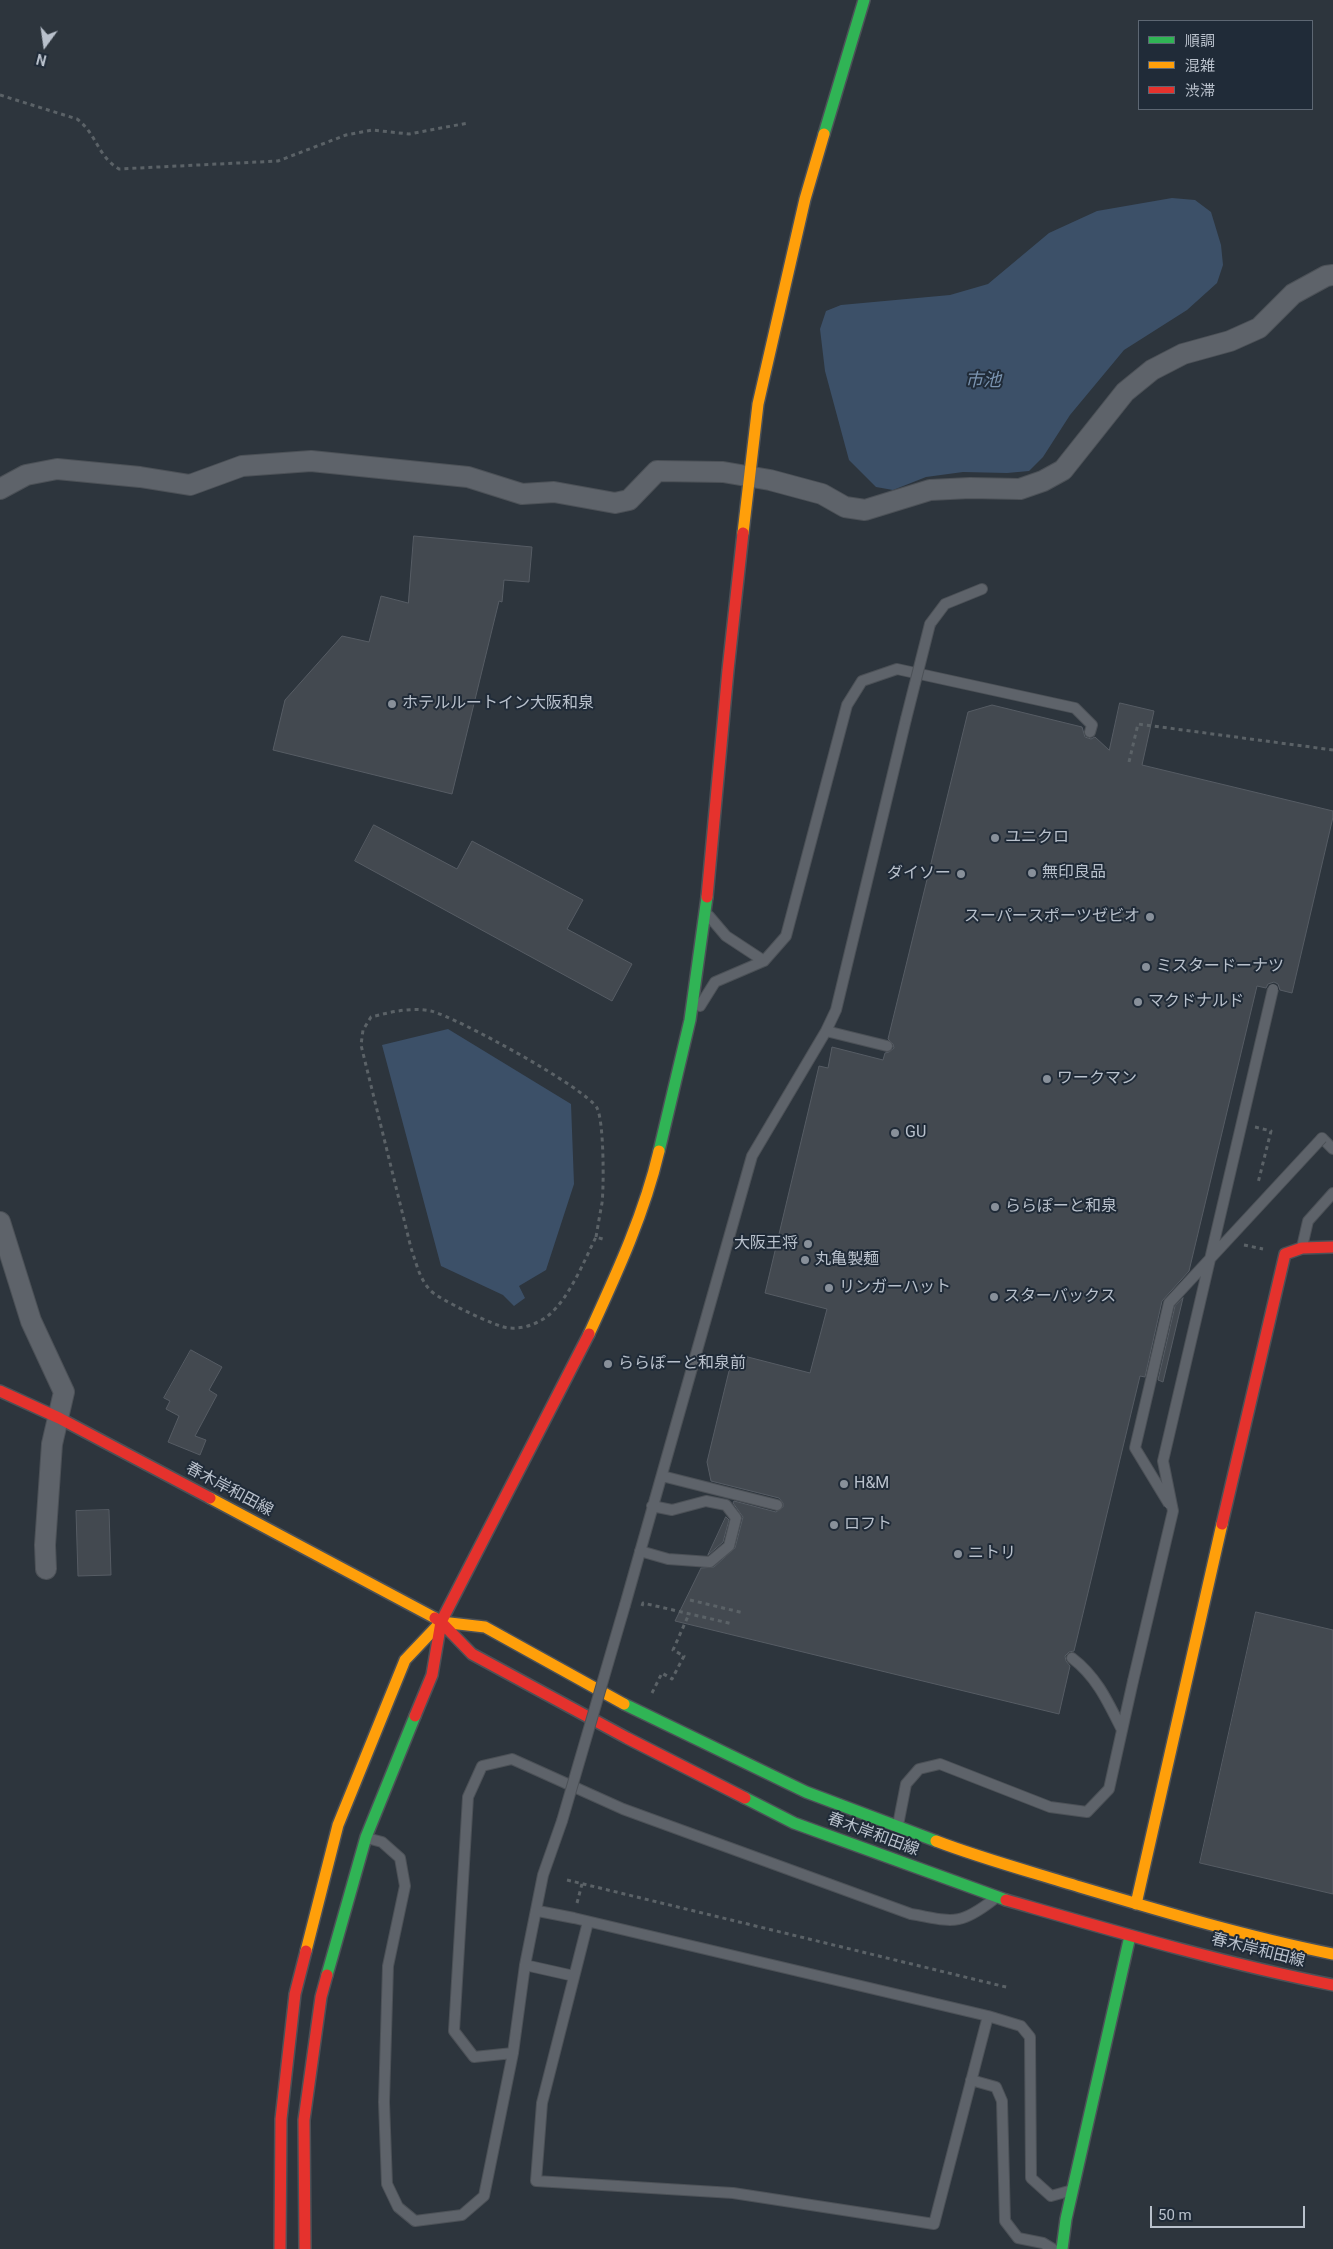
<!DOCTYPE html>
<html>
<head>
<meta charset="utf-8">
<style>
	body { margin:0 }
	#map { position:relative; width:1333px; height:2249px; overflow:hidden; background:#2d353d; font-family:Roboto,"Noto Sans JP",sans-serif }
	canvas { display:block }
	.legend { position:absolute; left:1138px; top:20px; width:175px; height:90px; box-sizing:border-box; background:#202b38; border:1px solid #5d6773; margin:0; padding:6px 9px; list-style:none; font-size:15px; color:#b9c1cc }
	.legend li { display:flex; align-items:center; gap:10px; height:25px }
	.legend b { width:25px; border:1px solid #5d6773 }
	.north { position:absolute; left:20px; top:20px; width:50px; height:50px; -webkit-text-stroke:4px #202b38; paint-order:stroke; rotate:194deg; font-size:14px; font-weight:700; line-height:20px; text-align:center; color:#b9c1cc }
	.north::after { content:''; display:block; margin:auto; width:18px; height:22px; background:#b9c1cc; clip-path:polygon(50% 0,100% 100%,50% 72%,0 100%) }
	.scale { position:absolute; left:1150px; top:2206px; width:155px; height:22px; box-sizing:border-box; border:2px solid #b9c1cc; border-top:0; padding-left:6px; font-size:15px; line-height:18px; white-space:nowrap; color:#b9c1cc; -webkit-text-stroke:4px #202b38; paint-order:stroke }
</style>
</head>
<body>
<div id="map">
<canvas width="1333" height="2249"></canvas>
<ul class="legend">
<li><b style="height:6px;background:#30b455"></b>順調</li>
<li><b style="height:6px;background:#ff9f0a"></b>混雑</li>
<li><b style="height:6px;background:#e5322d"></b>渋滞</li>
</ul>
<div class="north">N</div>
<div class="scale">50 m</div>
</div>
<script>
const g = document.querySelector('canvas').getContext('2d');
g.lineJoin = 'round';
function fillPath(path, color) { g.fillStyle = color; g.fill(path, 'evenodd'); }
function strokePath(path, color, width, dash) { g.strokeStyle = color; g.lineWidth = width; g.lineCap = dash ? 'butt' : 'round'; g.setLineDash(dash || []); g.stroke(path); }
function label(font, color, halo, rows, align = 'center') {
  g.font = font + ' Roboto,"Noto Sans JP",sans-serif'; g.lineWidth = 4; g.setLineDash([]); g.textBaseline = 'middle'; g.strokeStyle = halo; g.fillStyle = color; for (const [text, x, y, turn = 0] of rows) {
    g.save(); g.translate(x, y); g.rotate((+turn || 0) * Math.PI / 180); g.textAlign = isNaN(turn) ? turn : align; if (halo) g.strokeText(text, 0, 0); g.fillText(text, 0, 0); g.restore();
  }
}
fillPath(new Path2D(`
	M1172,198L1195,200L1211,212L1221,245L1223,265L1217,283L1187,310L1124,350L1070,415L1043,457L1029,471L1007,473L963,472L926,477L893,490L876,487L849,460L825,371L820,329L826,311L841,305L950,295L988,284L1049,233L1097,211Z
	M448,1029L571,1104L574,1184L546,1270L519,1286L525,1298L514,1306L503,1295L441,1266L382,1045Z`), '#3c5068');
const building = new Path2D(`
	M414,536L532,547L529,582L504,580L502,602L499,601L452,794L273,750L285,700L342,636L369,642L381,596L408,603Z
	M1120,703L1154,711L1142,765L1333,811V817L1292,993L1280,990L1278,984L1274,982L1268,984L1266,988L1257,986L1189,1271L1162,1301L1145,1377L1140,1376L1074,1651L1069,1652L1065,1656L1066,1661L1070,1666L1059,1714L675,1621L701,1568L714,1567L735,1548L743,1517L733,1503L734,1501L776,1512L783,1507V1503L779,1498L711,1481L707,1462L729,1371L744,1356L810,1373L827,1309L765,1293L819,1066L828,1068L832,1047L883,1060L885,1053L889,1052L894,1048L893,1044L888,1039L968,712L992,705L1082,727L1085,737L1091,739L1095,737L1109,750Z
	M374,825L457,869L472,841L583,900L567,929L632,964L612,1001L355,861Z
	M1183,1298L1163,1382L1158,1380L1175,1306Z
	M191,1350L222,1367L209,1390L217,1395L195,1436L206,1440L200,1455L168,1442L179,1416L166,1409L170,1401L164,1398Z
	M109,1510L111,1575L78,1576L76,1511Z
	M726,1517L729,1520L723,1542L708,1555Z
	M1256,1612L1333,1630V1894L1200,1863Z`);
fillPath(building, '#434950');
strokePath(building, '#565c64', 1);
const lane = new Path2D(`
	M930,624L945,604L982,589
	M709,916L726,936L764,961
	M700,1006L715,982L764,961L786,936L847,705L862,681L897,669L1075,708L1092,725L1090,732
	M826,1031L887,1046
	M1322,1138L1333,1149
	M1302,1247L1308,1221L1333,1193
	M662,1476L777,1505
	M640,1551L668,1559L710,1562L729,1546L736,1518L726,1505L706,1501L672,1510L652,1506
	M625,1605L752,1156L826,1031L836,1010L906,719
	M1072,1658C1097,1677 1108,1702 1122,1730
	M898,1825L906,1784L919,1769L940,1764L1050,1807L1087,1812L1109,1789L1133,1681
	M367,1838L382,1842L400,1858L405,1886L388,1966L384,2102L387,2184L398,2207L415,2221L462,2215L484,2196L513,2053L525,1965L543,1875L562,1821
	M538,1911L574,1918L988,2016L934,2224L733,2193L536,2181L542,2103L588,1922
	M525,1965L574,1976
	M988,2016L1021,2026L1030,2037L1031,2178L1051,2196L1069,2191
	M513,2053L474,2057L454,2031L468,1797L482,1766L512,1759L623,1809L911,1914C952,1921 958,1927 993,1900
	M971,2080L996,2087L1002,2101L1005,2221L1018,2238L1043,2243L1053,2249`);
const street = new Path2D(`
	M0,489L26,475L57,469L140,477L190,485L242,466L311,461L468,477L522,494L554,492L615,503L629,500L657,471L723,472L770,480L822,494L845,507L865,510L930,490L970,488L1020,489L1043,481L1063,470L1125,392L1152,370L1183,354L1230,341L1259,328L1293,294L1326,276L1333,275
	M0,1222L31,1321L64,1392L52,1444L45,1545L46,1569`);
const fast = new Path2D(`
	M824,134L864,0
	M659,1151L690,1020L707,897
	M624,1704L806,1792L936,1841
	M745,1798L794,1823L1006,1900
	M327,1975L366,1837L415,1716
	M1062,2249L1066,2219L1130,1936`);
const slow = new Path2D(`
	M743,533L758,404L805,199L824,134
	M589,1334C616,1275 644,1215 659,1151
	M210,1498L435,1618
	M441,1622L485,1627L624,1704
	M936,1841C983,1859 1032,1872 1080,1887C1164,1912 1248,1937 1333,1954
	M1136,1904L1222,1524
	M306,1951L338,1825L405,1660L441,1622`);
const jam = new Path2D(`
	M707,897L728,670L743,533
	M0,1391L59,1418L210,1498
	M1222,1524L1285,1254L1302,1248L1333,1247
	M435,1618L441,1622L472,1654L627,1738L745,1798
	M415,1716L432,1675L441,1622L589,1334
	M1006,1900C1114,1931 1222,1963 1333,1985
	M280,2249L281,2119L295,1994L306,1951
	M305,2249L304,2120L321,1997L327,1975`);
strokePath(lane, '#4c5157', 12);
strokePath(street, '#4c5157', 22);
strokePath(fast, '#4c5157', 14);
strokePath(slow, '#4c5157', 14);
strokePath(jam, '#4c5157', 14);
strokePath(new Path2D(`
	M0,95L77,119C97,134 97,156 119,169L278,161L346,135L372,130L409,134L468,123
	M1129,762L1138,724L1333,750
	M1255,1127L1271,1131L1258,1183
	M596,1237C598,1225 600,1214 602,1203C604,1187 604,1121 597,1108C586,1088 456,1017 431,1011C410,1007 391,1012 371,1017L363,1030L361,1045L411,1248C416,1262 419,1278 430,1290C436,1298 498,1328 509,1328C522,1329 534,1325 545,1318C568,1302 584,1261 596,1237L606,1240
	M1244,1245L1263,1249
	M690,1600L744,1613
	M642,1606L643,1603L733,1624
	M652,1693L662,1673L672,1679L684,1656L673,1650L689,1614
	M567,1880L1010,1988
	M577,1903L582,1884`), '#5b6267', 3, [4, 4]);
strokePath(lane, '#5e636a', 10);
strokePath(street, '#5e636a', 20);
strokePath(fast, '#30b455', 11);
strokePath(slow, '#ff9f0a', 11);
strokePath(jam, '#e5322d', 11);
const laneBridge = new Path2D(`
	M906,719L930,624
	M1169,1504L1135,1448L1169,1303L1322,1138
	M1133,1681L1173,1511L1163,1461L1273,989
	M562,1821L625,1605`);
strokePath(laneBridge, '#4c5157', 12, []);
strokePath(laneBridge, '#5e636a', 10);
for (const [x, y, r, color] of [
	[392,704,5,"#88909a"],
	[995,838,5,"#88909a"],
	[1032,873,5,"#88909a"],
	[961,874,5,"#88909a"],
	[1150,917,5,"#88909a"],
	[1146,967,5,"#88909a"],
	[1138,1002,5,"#88909a"],
	[1047,1079,5,"#88909a"],
	[895,1133,5,"#88909a"],
	[995,1207,5,"#88909a"],
	[808,1244,5,"#88909a"],
	[805,1260,5,"#88909a"],
	[829,1288,5,"#88909a"],
	[994,1297,5,"#88909a"],
	[608,1364,5,"#88909a"],
	[844,1484,5,"#88909a"],
	[834,1525,5,"#88909a"],
	[958,1554,5,"#88909a"]
]) { const dot = new Path2D(); dot.arc(x, y, r, 0, 2 * Math.PI); g.fillStyle = color; g.fill(dot); strokePath(dot, '#202b38', 2); }
label('16px', '#b9c1cc', '#202b38', [
	["ホテルルートイン大阪和泉",402,704],
	["ユニクロ",1005,838],
	["無印良品",1042,873],
	["ダイソー",951,874,"right"],
	["スーパースポーツゼビオ",1140,917,"right"],
	["ミスタードーナツ",1156,967],
	["マクドナルド",1148,1002],
	["ワークマン",1057,1079],
	["GU",905,1133],
	["ららぽーと和泉",1005,1207],
	["大阪王将",798,1244,"right"],
	["丸亀製麺",815,1260],
	["リンガーハット",839,1288],
	["スターバックス",1004,1297],
	["ららぽーと和泉前",618,1364],
	["H&M",854,1484],
	["ロフト",844,1525],
	["ニトリ",968,1554]
], 'left');
label('16px', '#b9c1cc', '#202b38', [
	["春木岸和田線",229,1490,28],
	["春木岸和田線",873,1835,20],
	["春木岸和田線",1258,1951,14]
]);
label('italic 18px', '#7a93af', '#202b38', [
	["市池",983,381]
]);
</script>
</body>
</html>
